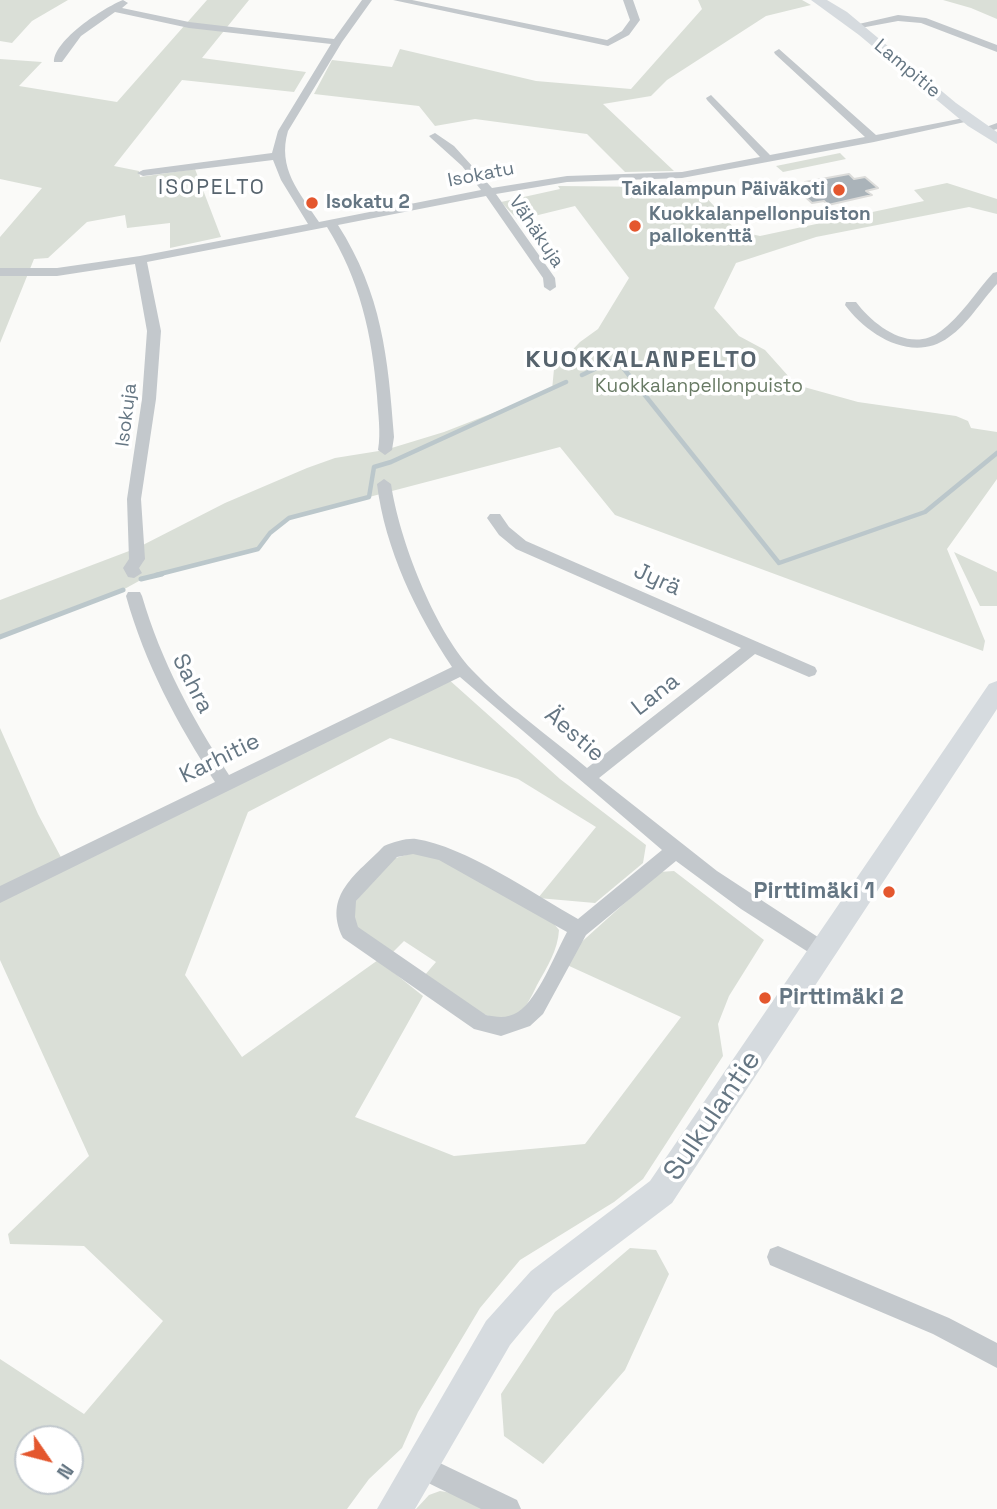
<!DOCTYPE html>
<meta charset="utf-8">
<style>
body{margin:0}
#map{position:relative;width:997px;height:1509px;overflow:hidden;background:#fafaf8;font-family:"Space Grotesk",sans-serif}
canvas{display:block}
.north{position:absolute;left:14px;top:1425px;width:70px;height:70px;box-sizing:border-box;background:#fff;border:2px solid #c1c8cd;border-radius:50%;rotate:125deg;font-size:19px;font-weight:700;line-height:28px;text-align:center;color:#657683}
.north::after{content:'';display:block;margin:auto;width:24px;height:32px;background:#e4572e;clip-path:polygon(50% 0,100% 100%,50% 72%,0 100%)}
</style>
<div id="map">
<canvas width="997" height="1509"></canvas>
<div class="north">N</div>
</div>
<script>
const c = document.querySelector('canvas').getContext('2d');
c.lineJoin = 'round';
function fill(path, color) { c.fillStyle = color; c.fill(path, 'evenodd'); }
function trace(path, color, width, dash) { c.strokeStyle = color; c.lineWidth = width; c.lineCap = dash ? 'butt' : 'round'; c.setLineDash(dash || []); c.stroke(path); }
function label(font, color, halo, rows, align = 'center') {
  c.font = font + ' "Space Grotesk",sans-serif'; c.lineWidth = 7; c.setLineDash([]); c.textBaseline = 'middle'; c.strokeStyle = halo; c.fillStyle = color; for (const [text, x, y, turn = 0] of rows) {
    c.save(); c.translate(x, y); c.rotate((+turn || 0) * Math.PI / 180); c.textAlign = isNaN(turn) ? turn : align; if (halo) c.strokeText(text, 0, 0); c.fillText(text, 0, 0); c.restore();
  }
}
const green = new Path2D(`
 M0 0H68L32 21 12 43 0 41Z
 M207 0H249L202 58 306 72 294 92 182 80 114 166 139 171 140 177 195 169 221 237 170 248V223L127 228 125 215 87 222 48 258 34 259 0 343V237L42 188 0 179V59L42 62 19 86 117 102Z
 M698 0H802L811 5 766 16 667 80 651 96 603 104 674 171 625 172 587 134 475 119 435 126 419 106 314 94 332 60 392 67 400 49 536 81 631 89 702 9Z
 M943 0H997V19L971 8Z
 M840 153 846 159 783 172 776 166Z
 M691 181 737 231 760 236 924 201 914 190 947 183 997 199V214L969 207 816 237 736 263 714 308 739 336 765 350 790 378 804 387 858 402 956 416 968 421 971 428 997 432V479L947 549 985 641 983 651 615 515 560 447 289 518 270 533 258 549 148 576 110 597 0 637V600L137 548 225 503 307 468 335 458 385 450 444 432 552 390 554 369 580 342 598 329 629 278 575 206 518 220 501 202 560 189 558 186 658 187Z
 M954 552 997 572V606H980Z
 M447 678 560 779 646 845 643 863 595 903 538 898 596 827 518 779 390 738 248 812 185 975 242 1057 378 960 423 996 355 1117 454 1156 585 1144 681 1017 567 965 576 947 659 872 674 871 764 940 729 996 718 1024 723 1056 643 1179 614 1202 520 1260 480 1308 418 1412 402 1448 369 1479 347 1509H0V1359L84 1414 163 1321 84 1246 10 1244 8 1234 89 1156 0 960V728L38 814 64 863ZM28 1439H70V1481H28Z
 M413 853 441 859 551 920 559 930C558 950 547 967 537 985 532 995 526 1010 515 1015 485 1028 447 991 424 976L436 962 404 941 392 953 358 929 352 918 354 903 392 859Z
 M630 1248 656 1250 669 1274 625 1370 543 1464 504 1436 501 1394 555 1312Z
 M440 1491 458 1494 483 1509H416L429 1495Z`);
const streamFar1 = new Path2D(`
 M582 375 616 359 779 563 925 512 997 453
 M156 575 258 549 270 533 289 518 369 497 374 467 391 462 566 382`);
const stream = new Path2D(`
 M141 579 162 574
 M0 637 123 590`);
const building = new Path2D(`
 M849 174 854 179 865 177 878 188 866 191 872 195 828 205 824 201 812 203 800 192 812 189 805 182Z`);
const street = new Path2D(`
 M123 0 128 3 122 8 189 22 334 39 362 0H372L342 42 288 131C277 168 299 192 319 222L481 190 462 166 431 138 429 136 435 133 454 146 492 188 567 176 682 172 760 157 707 100 706 98 711 95 770 155 865 137 775 54 774 52 779 49 876 135 969 117 974 120 874 142 682 178 567 182 496 194 555 278 556 287 550 291 544 287 543 278 486 196 338 225C382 294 388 357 394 437L392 450 385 455 378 450C381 432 378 414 377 396 372 334 360 280 327 227L147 262 161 331 156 399 141 499 145 559 139 568 142 573 134 578 128 577 123 568 129 559 127 499 142 399 147 331 135 264 57 276H0V268H57L140 256 308 224 281 180 273 160 143 176 137 173 143 170 272 153 278 131 331 44 189 28 115 12 81 36 62 62H54C54 40 103 8 123 0Z
 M393 0H412L607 40 622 31 630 20 623 0H633L640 20 629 35 608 46Z
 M898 15 926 18 997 45V52L921 23 898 21 855 29 850 26Z
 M997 123V129L983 133 978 130Z
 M997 272V284C982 300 967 325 949 337 913 364 867 335 845 305L846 302H856C874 326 911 354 941 331 960 317 976 292 993 273Z
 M384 479 391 484C399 539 434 629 472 670 506 706 549 736 587 768L741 648 516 549 499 535 487 518 490 514H500L509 527 526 541 815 667 817 671 815 675 809 677 755 654 599 778 717 871 830 945 833 951 830 957 823 959 816 957 741 909 676 861 586 935 543 1014 530 1026 501 1036 474 1029 343 938C322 895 357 874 384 846 394 842 407 838 416 839 464 846 534 894 578 919L662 850 460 677 0 903V886L215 782C177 723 145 664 126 596L128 592H140L142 596C161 661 192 718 229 775L452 667C416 613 385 549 377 484ZM413 854 439 860 567 932C555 954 538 999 518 1012 507 1019 497 1017 486 1015L358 927 355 917 356 901 397 857Z
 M778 1246 949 1318 997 1343V1368L933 1334 770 1265 767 1257 770 1249Z
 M419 1453 517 1500 521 1509H481L410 1474 407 1465 410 1456Z`);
const secondary = new Path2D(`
 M811 0H827L847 12 956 103 997 132V144L968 126 859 35Z
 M997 681V709L672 1203 553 1293 510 1345 415 1509H377L486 1321 531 1271 650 1181 989 684Z`);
const markers = [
 [839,190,7,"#e4572e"],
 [312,203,7,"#e4572e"],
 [635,226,7,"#e4572e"],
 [889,892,7,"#e4572e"],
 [765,998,7,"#e4572e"]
];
const farStreetnames = [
 ["Lampitie",907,69,40],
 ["Isokatu",481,175,-11],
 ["Vähäkuja",536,232,56],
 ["Isokuja",127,415,-83]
];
const farPoinames = [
 ["Taikalampun Päiväkoti",825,190,"right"],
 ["Isokatu 2",326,203],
 ["Kuokkalanpellonpuiston",649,215],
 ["pallokenttä",649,237]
];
const farParknames = [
 ["Kuokkalanpellonpuisto",699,387]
];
const farQuarternames = [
 ["ISOPELTO",212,188]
];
const streetNames = [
 ["Jyrä",657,580,24],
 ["Sahra",192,684,63],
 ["Lana",656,695,-38],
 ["Äestie",574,735,41],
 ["Karhitie",220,759,-26]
];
const poiNames = [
 ["Pirttimäki 1",875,892],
 ["Pirttimäki 2",779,998,"left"]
];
const farDistrictnames = [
 ["KUOKKALANPELTO",642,360]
];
const nearStreetnames = [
 ["Sulkulantie",713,1116,-56]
];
fill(green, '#dadfd7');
trace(streamFar1, '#bbc7cb', 4.5);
trace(stream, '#bbc7cb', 5);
fill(building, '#aab3b9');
trace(building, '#dcdcda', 2);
fill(street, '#c3c8cc');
fill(secondary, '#d6dbdf');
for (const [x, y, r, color] of markers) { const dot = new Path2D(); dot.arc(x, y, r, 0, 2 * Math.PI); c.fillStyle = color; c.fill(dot); trace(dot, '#fff', 2.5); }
label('19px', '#657683', '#fff', farStreetnames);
label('bold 19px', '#657683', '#fff', farPoinames, 'left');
label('19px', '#687a64', '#fff', farParknames);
c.letterSpacing = '2px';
label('21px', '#57646e', '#fff', farQuarternames);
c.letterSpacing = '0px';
label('23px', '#657683', '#fff', streetNames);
label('bold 23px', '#657683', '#fff', poiNames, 'right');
c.letterSpacing = '2px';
label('bold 24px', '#57646e', '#fff', farDistrictnames);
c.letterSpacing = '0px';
label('28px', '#657683', '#fff', nearStreetnames);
</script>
